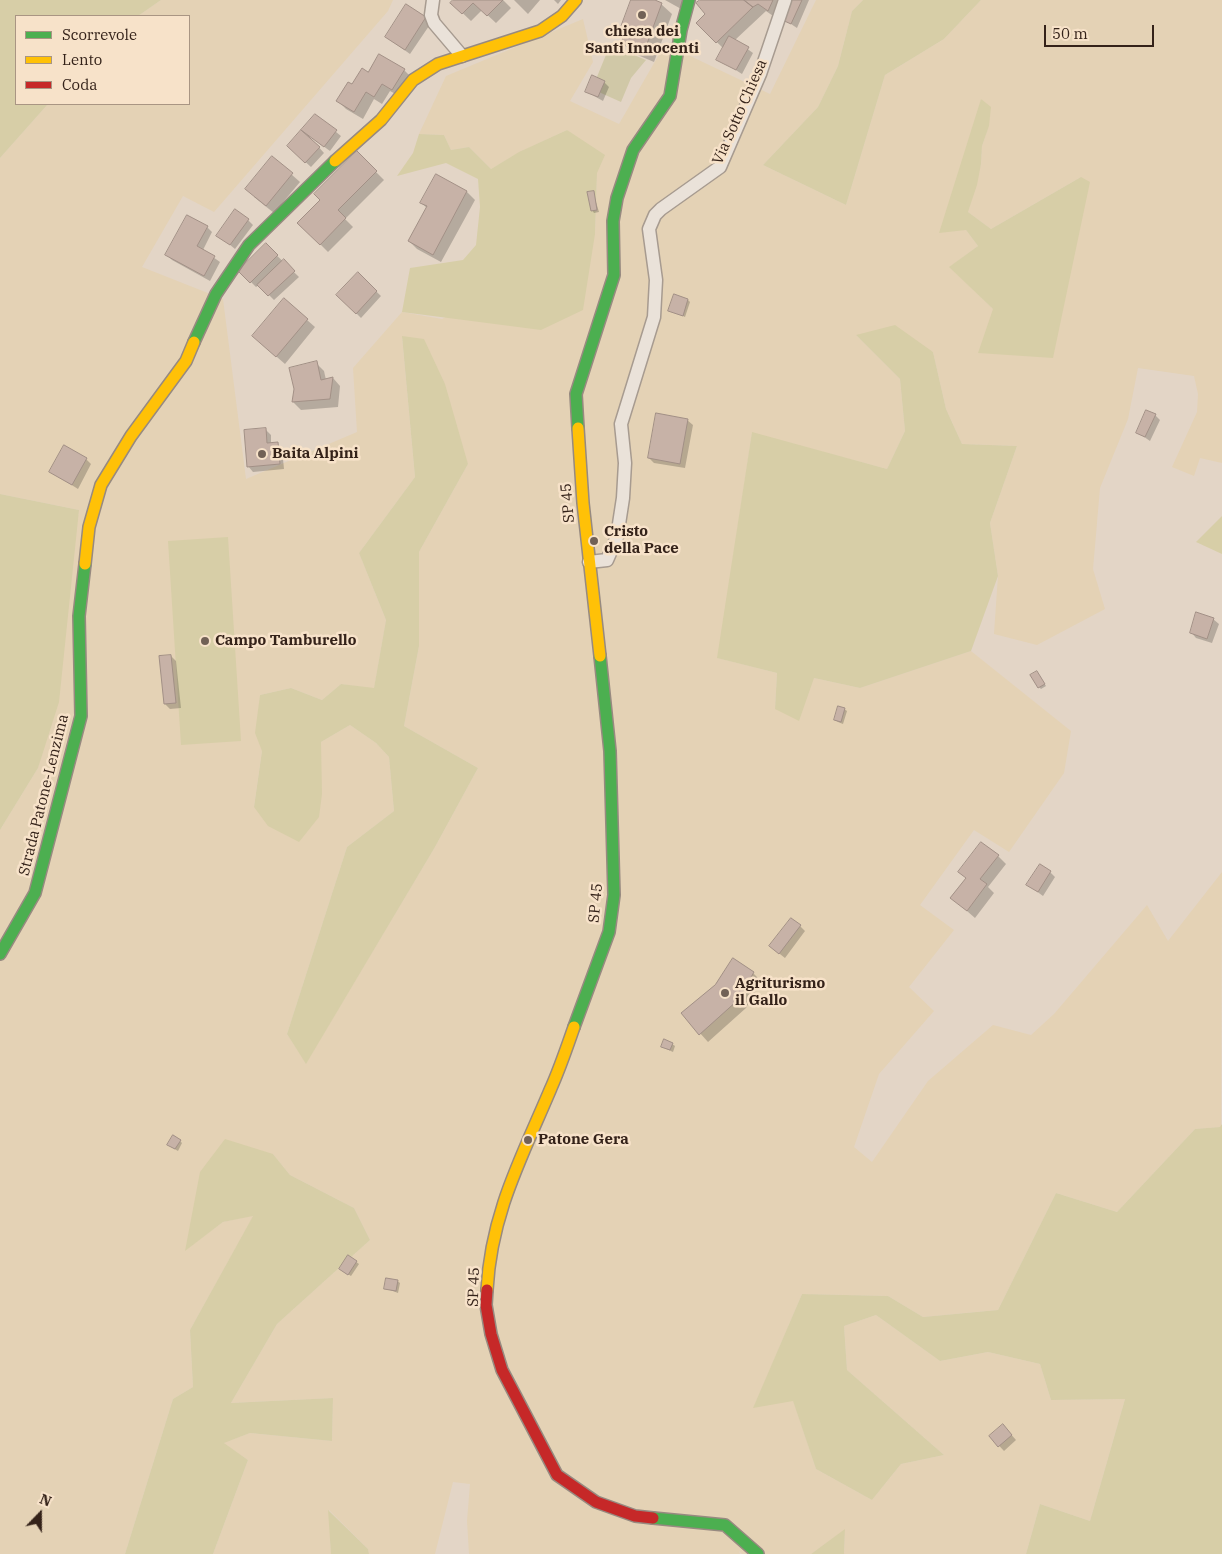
<!DOCTYPE html>
<style>
body{margin:0}
#map{position:relative;width:1222px;height:1554px;overflow:hidden;background:#e3d5c6;font-family:"IBM Plex Serif",serif}
canvas{display:block}
.legend{position:absolute;left:15px;top:15px;width:175px;height:90px;box-sizing:border-box;background:#f7e2c9;border:1px solid #a99583;margin:0;padding:6px 9px;list-style:none;font-size:15px;color:#342219}
.legend li{display:flex;align-items:center;gap:10px;height:25px}
.legend b{width:25px;border:1px solid #a99583}
.north{position:absolute;left:15px;top:1489px;width:50px;height:50px;-webkit-text-stroke:4px #f7e2c9;paint-order:stroke;rotate:22deg;font-size:14px;font-weight:700;line-height:20px;text-align:center;color:#342219}
.north::after{content:'';display:block;margin:auto;width:18px;height:22px;background:#342219;clip-path:polygon(50% 0,100% 100%,50% 72%,0 100%)}
.scale{position:absolute;left:1044px;top:25px;width:110px;height:22px;box-sizing:border-box;border:2px solid #342219;border-top:0;padding-left:6px;font-size:15px;line-height:18px;white-space:nowrap;color:#342219;-webkit-text-stroke:4px #f7e2c9;paint-order:stroke}
</style>
<div id="map">
<canvas width="1222" height="1554"></canvas>
<ul class="legend">
<li><b style="height:6px;background:#4caf50"></b>Scorrevole</li>
<li><b style="height:6px;background:#ffc107"></b>Lento</li>
<li><b style="height:6px;background:#c62828"></b>Coda</li>
</ul>
<div class="north">N</div>
<div class="scale">50 m</div>
</div>
<script>
const c = document.querySelector('canvas').getContext('2d');
c.lineJoin = 'round';
function fill(path, color) { c.fillStyle = color; c.fill(path, 'evenodd'); }
function trace(path, color, width, dash) { c.strokeStyle = color; c.lineWidth = width; c.lineCap = dash ? 'butt' : 'round'; c.setLineDash(dash || []); c.stroke(path); }
function label(font, color, halo, rows, align = 'center') {
  c.font = font + ' "IBM Plex Serif",serif'; c.lineWidth = 5; c.setLineDash([]); c.textBaseline = 'middle'; c.strokeStyle = halo; c.fillStyle = color; for (const [text, x, y, turn = 0] of rows) {
    c.save(); c.translate(x, y); c.rotate((+turn || 0) * Math.PI / 180); c.textAlign = isNaN(turn) ? turn : align; if (halo) c.strokeText(text, 0, 0); c.fillText(text, 0, 0); c.restore();
  }
}
const farmland = new Path2D(`
 M161 0H393L388 11 214 212 183 196 142 267 223 299 246 479 357 432 353 368 402 312 442 319 595 234 597 173 567 130 520 152 491 169 469 147 451 150 444 135 419 134 446 76 583 19 593 62 570 101 619 124 665 44 770 94 816 0H863L852 11 838 66 818 107 763 165 846 205 885 75 944 39 981 0H1222V463L1200 458 1194 476 1172 467 1197 412 1198 394 1194 376 1138 368 1128 419 1100 488 1093 569 1105 609 1037 645 994 634 998 576 990 523 1017 446 962 444 946 409 933 352 856 335 900 379 905 431 887 469 752 433 718 658 777 673 775 708 814 678 860 688 971 651 1071 731 1064 773 1009 852 974 830 920 905 954 930 909 987 934 1011 879 1074 854 1147 872 1162 928 1081 993 1025 1031 1035 1054 1014 1147 905 1168 941 1222 872 1221 1127 1195 1129 1117 1212 1056 1193 998 1310 923 1317 888 1296 802 1294 754 1407 793 1400 816 1469 872 1500 901 1464 944 1455 847 1370 844 1326 876 1315 940 1361 988 1352 1040 1364 1051 1400 1125 1399 1090 1521 1040 1504 1026 1554H844L845 1530 811 1554H742L739 1551 740 1554H469L467 1521 470 1484 453 1482 435 1554H369L368 1549 329 1510 331 1554H213L248 1460 223 1443 250 1433 332 1441 333 1398 231 1403 277 1324 370 1240 354 1208 290 1175 273 1154 185 1250 223 1222 254 1215 190 1330 193 1387 173 1399 125 1554H0V830L38 768 79 510 0 494V158L48 104H189V16H138ZM981 99 989 125 982 146 981 164 968 212 991 229 1081 177 993 309 950 267 978 246 966 230ZM402 337 468 464 419 552V646L404 726 478 768 435 847 306 1063 287 1034 347 847 394 811 389 757 376 743 350 725 321 742 320 764 254 807 262 751 259 714 260 695 291 688 322 700 341 684 374 689 386 620 359 553 415 477Z`);
const green = new Path2D(`
 M0 0H161L138 16H16V104H48L0 158Z
 M863 0H981L944 39 885 75 846 205 763 165 818 107 838 66 852 11Z
 M981 99 991 107 989 126 982 146 981 164 977 185 968 212 991 229 1081 177 1090 182 1053 358 978 353 993 309 949 267 978 246 966 230 939 233Z
 M567 130 605 155 597 173 595 234 583 310 541 330 402 312 410 268 463 260 476 245 480 207 478 179 446 163 397 176 413 153 419 134 444 135 451 150 469 147 491 169 519 152Z
 M895 325 933 352 946 409 962 444 1017 446 990 523 998 576 971 651 860 688 814 678 799 721 775 709 777 673 717 658 752 432 887 469 905 431 900 379 856 335Z
 M402 336 424 339 445 384 468 464 419 552V646L404 726 478 768 435 847 306 1064 287 1034 347 847 394 811 389 757 376 743 350 725 321 742 322 794 319 817 299 842 268 826 254 807 262 751 255 733 260 695 291 688 322 700 341 684 374 688 386 620 359 553 415 477Z
 M0 494 79 510 59 702 38 768 0 830Z
 M1222 516V554L1196 542Z
 M228 537 241 741 181 745 168 541Z
 M1222 1124V1554H1026L1040 1504 1090 1521 1125 1399 1051 1400 1040 1364 988 1352 940 1361 876 1315 844 1326 847 1370 944 1455 901 1464 872 1500 816 1469 793 1401 753 1408 802 1294 888 1296 923 1317 998 1310 1056 1193 1117 1212 1195 1129 1220 1127Z
 M225 1139 273 1154 290 1175 354 1208 370 1240 277 1324 231 1403 333 1398 332 1441 250 1433 224 1443 248 1460 213 1554H125L173 1399 193 1387 190 1330 253 1216 223 1222 185 1251 200 1172Z
 M328 1510 368 1549 369 1554H331Z
 M845 1529 844 1554H811Z`);
const cemetery = new Path2D(`
 M610 45 646 60 631 78 621 102 592 89Z`);
const shadow = new Path2D(`
 M454 0H503L511 8 496 23 482 10 471 21 452 3Z
 M514 0H540L528 14Z
 M554 0H561L558 4Z
 M633 0H652L661 4 672 14 654 62 633 53 622 43 626 30 623 27Z
 M665 0H687L683 10Z
 M702 0H779L776 18 766 11 735 40 753 53 742 74 718 59 723 48 697 23 706 14Z
 M790 0H809L797 28 782 18Z
 M407 6 431 23 410 54 386 37Z
 M404 70 412 78 401 97 390 91 382 104 374 99 363 119 346 109 338 101 369 73Z
 M604 82 609 87 603 101 587 92Z
 M315 115 341 136 330 151 308 135 324 153 311 167 288 146Z
 M357 153 384 180 345 219 353 227 328 252 299 223 322 200Z
 M273 158 300 182 274 213 254 197Z
 M436 175 467 192 475 200 441 262 417 249 409 241 427 208 421 203Z
 M593 192 599 212 594 213 592 210Z
 M248 220 253 225 235 249 218 235Z
 M207 227 212 232 203 250 220 262 210 281 172 260 167 255Z
 M266 245 299 277 274 300 259 285 256 287 240 271Z
 M358 274 381 296 361 318 338 295Z
 M688 300 690 302 685 317 670 310Z
 M307 320 315 327 285 364 262 344Z
 M316 363 324 371 326 380 333 378 340 386 338 407 301 410 293 402 295 389Z
 M1155 415 1160 420 1150 441 1137 432Z
 M687 420 693 425 685 468 654 463 649 458Z
 M265 429 271 435V444L277 443 282 449 284 469 253 472 248 466Z
 M86 459 91 464 78 489 51 472Z
 M1213 619 1219 624 1212 643 1196 638 1191 632Z
 M171 656 176 661 181 708 170 709 165 704Z
 M1039 675 1046 686 1041 689 1039 687Z
 M844 709 847 711 843 724 838 722 835 720Z
 M998 856 1006 864 988 887 994 893 975 918 952 898Z
 M1050 872 1055 877 1043 896 1028 885Z
 M800 926 805 931 785 958 776 951Z
 M753 973 761 981 746 1008 708 1042 683 1014Z
 M672 1044 675 1046 673 1052 662 1047Z
 M180 1141 182 1143 178 1151 171 1147Z
 M348 1256 359 1264 351 1276 343 1271Z
 M397 1281 400 1283 398 1293 385 1288Z
 M1008 1431 1016 1440 1004 1451 991 1437Z`);
const building = new Path2D(`
 M453 0H503L487 16 473 3 462 14 450 3Z
 M631 0H655L662 3 644 52 621 43 626 29 621 27Z
 M700 0H744L753 7 716 43 696 23 705 14 696 3Z
 M744 0H773L768 11 758 4 753 7Z
 M789 0H802L791 24 780 19Z
 M406 4 426 17 405 50 385 37Z
 M729 36 749 47 736 70 716 60Z
 M379 54 405 69 392 90 382 84 374 97 366 92 354 112 336 101 348 82 352 84 362 68 368 72Z
 M592 75 605 81 598 97 585 92Z
 M315 114 337 130 324 147 301 130Z
 M301 130 320 147 305 163 287 146Z
 M357 151 377 171 338 210 346 218 320 245 297 223 320 200 314 194Z
 M272 156 293 173 266 206 245 189Z
 M436 174 467 191 433 255 408 241 427 206 420 203Z
 M594 191 597 210 591 211 587 192Z
 M235 209 249 219 230 245 216 236Z
 M187 215 208 226 197 246 215 256 204 276 165 255Z
 M266 243 278 255 250 283 238 271Z
 M284 259 295 271 268 296 257 285Z
 M358 272 377 291 356 314 336 295Z
 M674 294 688 299 683 316 668 311Z
 M284 298 308 319 276 357 252 336Z
 M317 361 321 380 333 377 330 399 292 402 294 389 289 368Z
 M1146 410 1156 414 1145 437 1136 433Z
 M656 413 688 419 680 464 648 458Z
 M266 428 267 443 278 442 280 464 247 467 244 430Z
 M64 445 87 458 72 485 49 472Z
 M1196 612 1214 618 1207 639 1190 633Z
 M171 655 176 703 164 704 159 656Z
 M1037 671 1045 684 1038 688 1030 675Z
 M838 706 845 708 841 722 834 720Z
 M981 842 999 855 980 879 987 884 967 911 950 898 966 878 958 872Z
 M1040 864 1051 871 1038 892 1026 885Z
 M791 918 801 925 779 954 769 946Z
 M733 958 754 972 738 1000 699 1035 681 1013 715 985Z
 M664 1039 673 1043 670 1050 661 1047Z
 M173 1135 181 1140 175 1149 167 1145Z
 M348 1255 357 1261 348 1275 339 1269Z
 M386 1278 398 1280 396 1291 384 1289Z
 M1003 1424 1012 1435 998 1447 989 1436Z`);
const street = new Path2D(`
 M433 0 431 15 434 23 462 56
 M589 562 607 560 617 537 623 498 625 463 621 424 654 317 656 280 649 229 655 215 661 209 720 167 760 74 785 0`);
const fast = new Path2D(`
 M194 342 216 294 249 245 335 161
 M578 428 576 394 614 275 613 221 617 198 633 150 670 96 681 30 689 0
 M0 954 35 893 81 716 79 616 85 564
 M574 1027 609 932 614 895 610 751 600 656
 M653 1518 725 1525 758 1554`);
const slow = new Path2D(`
 M335 161 381 120 413 80 438 64 540 31 562 16 576 0
 M578 428 583 503 600 656
 M85 564 89 527 101 485 131 436 186 361 194 342
 M487 1290C491 1213 522 1157 551 1088 560 1068 567 1047 574 1027`);
const jam = new Path2D(`
 M487 1290 486 1305 491 1334 502 1370 557 1475 596 1502 635 1516 653 1518`);
const markers = [
 [642,15,5,"#716156"],
 [262,454,5,"#716156"],
 [594,541,5,"#716156"],
 [205,641,5,"#716156"],
 [725,993,5,"#716156"],
 [528,1140,5,"#716156"]
];
const poiNames = [
 ["chiesa dei",642,32,"center"],
 ["Santi Innocenti",642,49,"center"],
 ["Baita Alpini",272,454],
 ["Cristo",604,532],
 ["della Pace",604,549],
 ["Campo Tamburello",215,641],
 ["Agriturismo",735,984],
 ["il Gallo",735,1001],
 ["Patone Gera",538,1140]
];
const streetNames = [
 ["Via Sotto Chiesa",740,112,-66],
 ["SP 45",568,503,-95],
 ["Strada Patone-Lenzima",44,795,-76],
 ["SP 45",596,903,-85],
 ["SP 45",474,1287,-88]
];
fill(farmland, '#e4d2b5');
fill(green, '#d7cea7');
fill(cemetery, '#d0c8a7');
fill(shadow, '#0003');
fill(building, '#c7b2a7');
trace(building, '#a29086', 1);
trace(street, '#a79b90', 15);
trace(fast, '#978a80', 14);
trace(slow, '#978a80', 14);
trace(jam, '#978a80', 14);
trace(street, '#eae2d9', 12);
trace(fast, '#4caf50', 11);
trace(slow, '#ffc107', 11);
trace(jam, '#c62828', 11);
for (const [x, y, r, color] of markers) { const dot = new Path2D(); dot.arc(x, y, r, 0, 2 * Math.PI); c.fillStyle = color; c.fill(dot); trace(dot, '#f7e2c9', 2); }
label('bold 15px', '#342219', '#f7e2c9', poiNames, 'left');
label('15px', '#342219', '#f7e2c9', streetNames);
</script>
